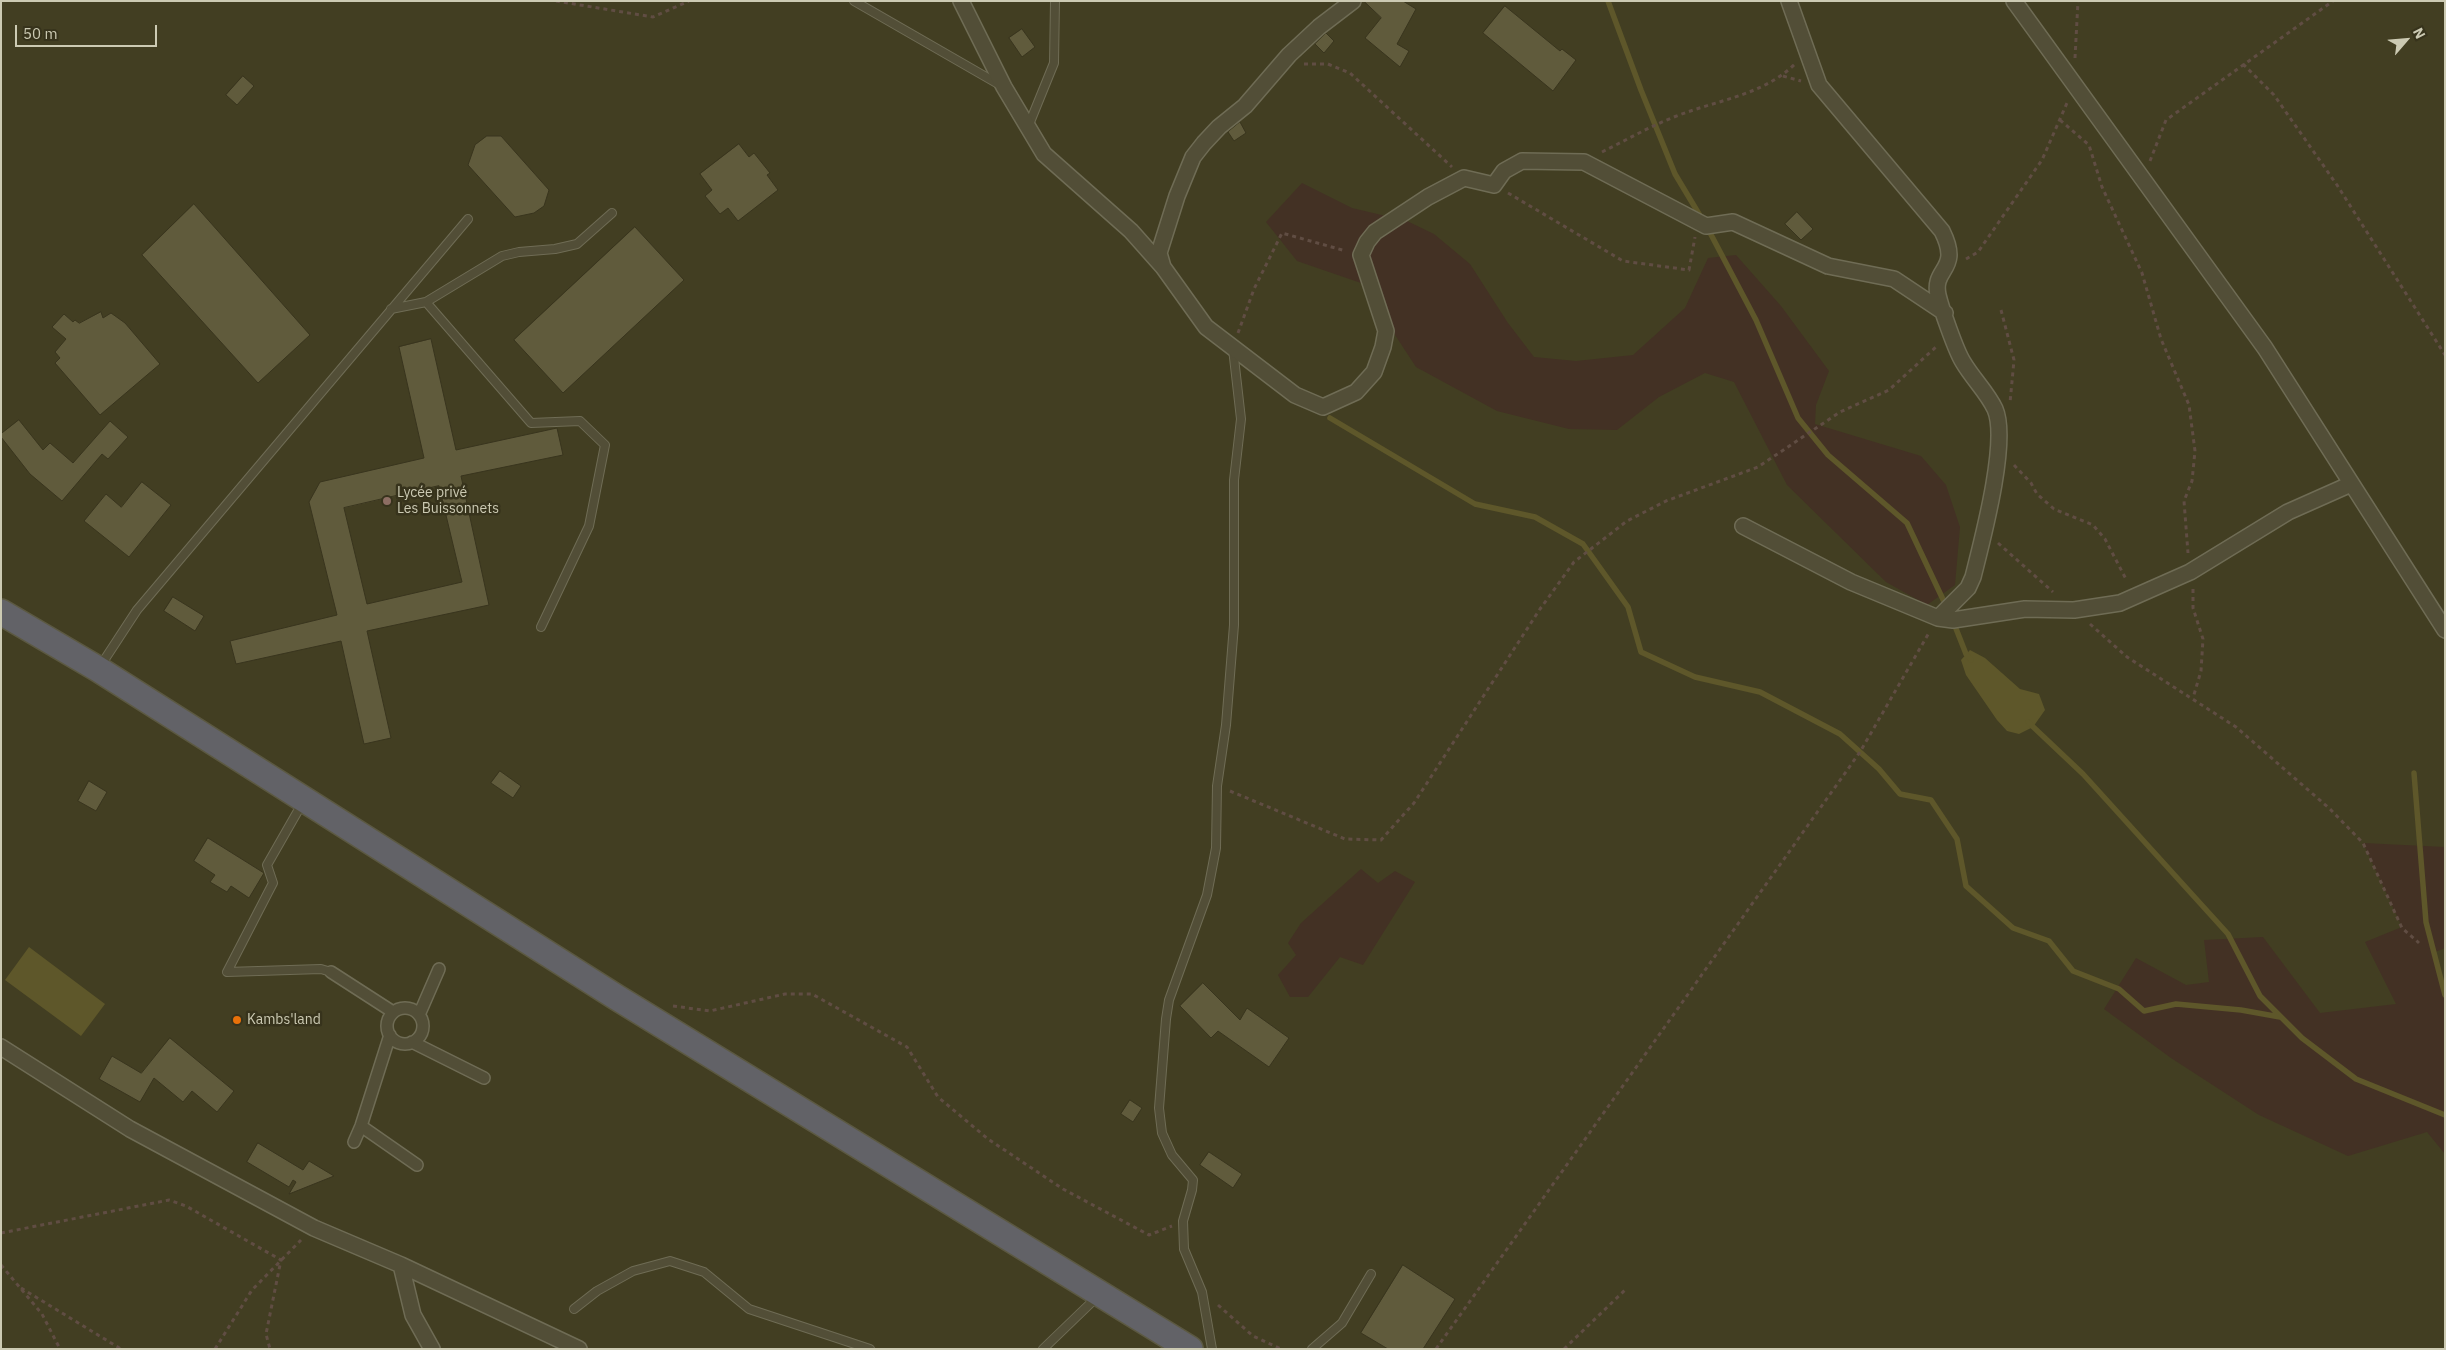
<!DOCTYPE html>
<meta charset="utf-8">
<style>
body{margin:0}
#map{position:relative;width:2446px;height:1350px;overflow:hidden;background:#423e22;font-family:"IBM Plex Sans",sans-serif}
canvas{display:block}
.frame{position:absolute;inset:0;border:2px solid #cccab3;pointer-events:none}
.north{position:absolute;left:2381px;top:15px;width:50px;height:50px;-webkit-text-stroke:4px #37331c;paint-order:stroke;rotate:63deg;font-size:14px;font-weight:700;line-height:20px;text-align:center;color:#cccab3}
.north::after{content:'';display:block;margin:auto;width:18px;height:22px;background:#cccab3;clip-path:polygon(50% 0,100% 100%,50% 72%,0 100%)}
.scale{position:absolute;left:15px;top:25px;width:142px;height:22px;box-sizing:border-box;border:2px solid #cccab3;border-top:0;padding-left:6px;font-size:15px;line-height:18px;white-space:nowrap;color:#cccab3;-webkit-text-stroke:4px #37331c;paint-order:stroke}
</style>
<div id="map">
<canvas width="2446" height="1350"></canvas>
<div class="frame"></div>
<div class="north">N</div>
<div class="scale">50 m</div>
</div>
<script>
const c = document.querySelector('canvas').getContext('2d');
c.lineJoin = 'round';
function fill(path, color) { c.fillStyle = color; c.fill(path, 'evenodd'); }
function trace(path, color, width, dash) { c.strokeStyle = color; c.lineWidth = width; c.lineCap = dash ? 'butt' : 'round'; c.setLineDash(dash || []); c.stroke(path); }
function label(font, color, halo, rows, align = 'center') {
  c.font = font + ' "IBM Plex Sans",sans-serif'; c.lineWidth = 5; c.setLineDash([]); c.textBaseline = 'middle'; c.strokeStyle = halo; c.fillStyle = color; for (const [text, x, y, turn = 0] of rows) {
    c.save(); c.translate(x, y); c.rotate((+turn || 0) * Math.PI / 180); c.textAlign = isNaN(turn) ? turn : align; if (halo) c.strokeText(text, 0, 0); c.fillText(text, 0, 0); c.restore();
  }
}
const green = new Path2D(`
 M1302 183 1352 208 1407 221 1434 234 1470 264 1508 323 1534 357 1576 361 1633 355 1685 308 1708 258 1736 255 1781 306 1829 371 1816 405 1815 424 1921 456 1946 485 1960 527 1955 585 1927 605 1886 582 1787 485 1734 382 1705 373 1659 397 1617 430 1569 429 1497 411 1416 367 1361 283 1297 261 1266 222Z
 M2363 843 2445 847V948L2433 953 2441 988 2445 989V1154L2427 1132 2348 1156 2259 1115 2171 1058 2104 1009 2136 958 2186 985 2209 982 2204 940 2263 937 2320 1013 2396 1004 2365 942 2402 927Z
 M1361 869 1378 883 1395 871 1415 882 1363 965 1340 957 1308 997H1290L1278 975 1296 955 1288 943 1301 923Z`);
const water = new Path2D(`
 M1970 650 1985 658 2020 689 2039 694 2045 710 2033 727 2019 734 2007 731 1997 720 1966 675 1961 660Z
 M29 947 105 1004 81 1036 5 980Z`);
const stream = new Path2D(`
 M1608 1 1641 90 1675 174 1702 219
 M1707 227 1756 320 1798 418 1828 455 1907 523 1947 608
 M1330 418 1475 504 1535 517 1583 544 1628 607 1641 652 1695 677 1760 692 1840 734 1879 769 1900 794 1931 800 1957 839 1966 886 2013 928 2049 941 2073 971 2119 989 2144 1011 2176 1004 2241 1010 2280 1017
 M1953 621 1966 654 1971 660
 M2028 722 2083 774 2228 934 2260 996 2302 1038 2356 1079 2445 1115
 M2414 773 2426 922 2445 995`);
const building = new Path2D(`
 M1364 1H1403L1416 9 1397 44 1409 51 1400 67 1365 38 1381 18Z
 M1505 6 1560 51 1562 49 1576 60 1553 91 1483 33Z
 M1022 29 1035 47 1022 57 1009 38Z
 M1326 33 1334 41 1324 53 1315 44Z
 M243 76 254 86 237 105 226 95Z
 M1240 122 1246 133 1234 141 1228 132Z
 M487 136H501L549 190 544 206 534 213 515 217 468 165 475 145Z
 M739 144 749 157 754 153 770 173 767 175 778 190 738 221 728 208 720 214 705 196 712 190 700 174Z
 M194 204 310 335 258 383 142 255Z
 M1797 212 1813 229 1801 240 1785 224Z
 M635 227 684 280 563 393 514 340Z
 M101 312 103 318 111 313 125 323 160 364 100 415 55 363 60 358 55 352 66 339 52 327 64 314 73 322 75 320 79 323Z
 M431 339 456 450 557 428 563 455 461 476 489 605 367 631 391 738 364 744 341 641 236 664 230 641 337 615 309 502 320 482 424 458 399 347ZM439 486 462 582 367 604 344 508Z
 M19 420 43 450 50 443 73 463 110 421 128 437 108 459 102 454 62 501 30 474 1 437V434Z
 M142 482 171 505 129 557 84 521 106 494 121 507Z
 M173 597 204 616 195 631 164 611Z
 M500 771 521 786 513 798 491 783Z
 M89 781 107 792 96 811 78 801Z
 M208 838 264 873 249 898 231 886 227 892 210 882 215 875 194 861Z
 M1203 983 1240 1020 1247 1008 1289 1038 1269 1067 1218 1031 1211 1038 1180 1006Z
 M170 1038 234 1091 217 1112 192 1091 183 1102 154 1078 140 1102 99 1079 112 1056 141 1073Z
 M1130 1100 1142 1108 1133 1122 1121 1114Z
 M258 1143 303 1170 309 1161 334 1176 289 1194 296 1182 293 1180 289 1187 247 1162Z
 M1209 1152 1242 1174 1233 1188 1200 1165Z
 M1403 1265 1455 1299 1423 1349H1388L1361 1333Z`);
const path = new Path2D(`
 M556 1 653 17 689 1
 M2075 58 2078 1
 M1304 64H1328L1350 73 1452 167
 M2243 64 2274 95 2337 185 2445 355
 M1783 76 1801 81
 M2060 120 2089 145 2102 187 2142 273 2161 339 2189 405 2195 451 2192 481 2184 501 2188 553
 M1602 152C1626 140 1649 127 1674 117 1716 100 1762 96 1795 64
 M2150 161 2166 120 2333 1
 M1508 193 1623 261 1689 270 1695 237
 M1966 259 1978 252 2042 160 2067 103
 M2001 310 2014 360 2010 403
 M1238 333 1254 289 1282 233 1346 251
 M2014 465 2031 483 2037 494 2054 509 2093 525 2105 539 2127 581
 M1998 543 2053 592
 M2193 589V608L2203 639 2201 671 2193 698
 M2090 624 2127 657 2236 727 2330 809 2363 843 2402 928 2419 943
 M1230 791 1345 839 1381 840 1414 803 1540 609 1574 562 1627 521 1666 501 1758 467 1840 412 1889 390 1937 346
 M673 1006 710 1011 785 994H812L907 1047 938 1097 988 1139 1063 1189 1149 1235 1172 1226
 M1 1233 169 1200 186 1206 281 1260 266 1334 270 1349
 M1 1265 42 1314 60 1349
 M21 1288 121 1349
 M1218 1305 1253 1336 1281 1349
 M215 1349 252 1290 301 1240
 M1436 1349 1860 752 1930 631
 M1564 1349 1625 1290`);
const service = new Path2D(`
 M854 1 1000 85
 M1028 127 1054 63 1055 1
 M391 309 426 302
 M541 627 589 526 605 445 580 421 531 423 426 302 502 256 519 252 555 249 577 244 612 213
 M101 665 137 610 468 219
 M303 802 267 865 273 883 227 972 321 969 331 972
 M574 1309 597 1291 633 1271 670 1261 704 1272 749 1309 870 1349
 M1043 1349 1097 1297
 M1212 1349 1202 1292 1184 1249 1183 1221 1192 1190 1193 1180 1172 1155 1162 1133 1159 1108 1166 1019 1169 1000 1207 895 1216 848 1217 786 1226 725 1234 625V480L1241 419 1233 349
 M1312 1349 1342 1323 1371 1274`);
const pedestrian = new Path2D(`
 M331 972 393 1012
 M387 1026a18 18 0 1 1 36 0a18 18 0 1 1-36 0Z
 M419 1015 439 969
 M412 1042 484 1078
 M361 1126 417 1165
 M354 1142 361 1126 390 1035`);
const minor = new Path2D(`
 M961 1 1004 87 1044 154 1131 231 1163 267 1206 327 1295 395 1323 407 1356 392 1374 372 1383 347 1386 331 1361 255 1367 242 1375 232 1428 197 1464 178 1494 185 1504 171 1522 161 1584 162 1706 226 1733 222 1828 266 1894 279 1945 313
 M1789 1 1819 85 1942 231C1962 271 1932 267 1938 295 1941 308 1956 351 1963 362 1973 379 1987 392 1995 409 2009 441 1982 541 1973 577L1968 588 1938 618
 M2014 1 2265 348 2445 630
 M1163 267 1159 253 1177 196 1193 157 1204 143 1219 127 1245 106 1289 55 1319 27 1353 1
 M1743 526 1851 582 1938 618 1953 620 2025 609 2074 610 2120 603 2190 572 2288 512 2351 484
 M1 1047 130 1129 314 1228 401 1265 579 1349
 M401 1265 413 1315 432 1349`);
const trunk = new Path2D(`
 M1 612 98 669 616 997 1190 1349`);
const markers = [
 [387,501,5,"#8d6e63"],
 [237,1020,5,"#e8710a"]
];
const poiNames = [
 ["Lycée privé",397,493],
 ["Les Buissonnets",397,509],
 ["Kambs'land",247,1020]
];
fill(green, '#433124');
fill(water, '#5e572a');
trace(stream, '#5e572a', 5.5);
fill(building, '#605b3c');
trace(building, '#39351e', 1);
trace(service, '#6f6c55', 10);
trace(pedestrian, '#6f6c55', 14);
trace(minor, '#6f6c55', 18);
trace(trunk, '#5c5942', 28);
trace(path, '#604d43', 3, [4, 4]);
trace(service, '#524e37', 8);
trace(pedestrian, '#524e37', 11);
trace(minor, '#524e37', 15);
trace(trunk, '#626267', 25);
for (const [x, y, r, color] of markers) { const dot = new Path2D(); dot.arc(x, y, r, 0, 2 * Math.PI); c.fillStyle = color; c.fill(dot); trace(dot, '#37331c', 2); }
label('14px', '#cccab3', '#37331c', poiNames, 'left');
</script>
